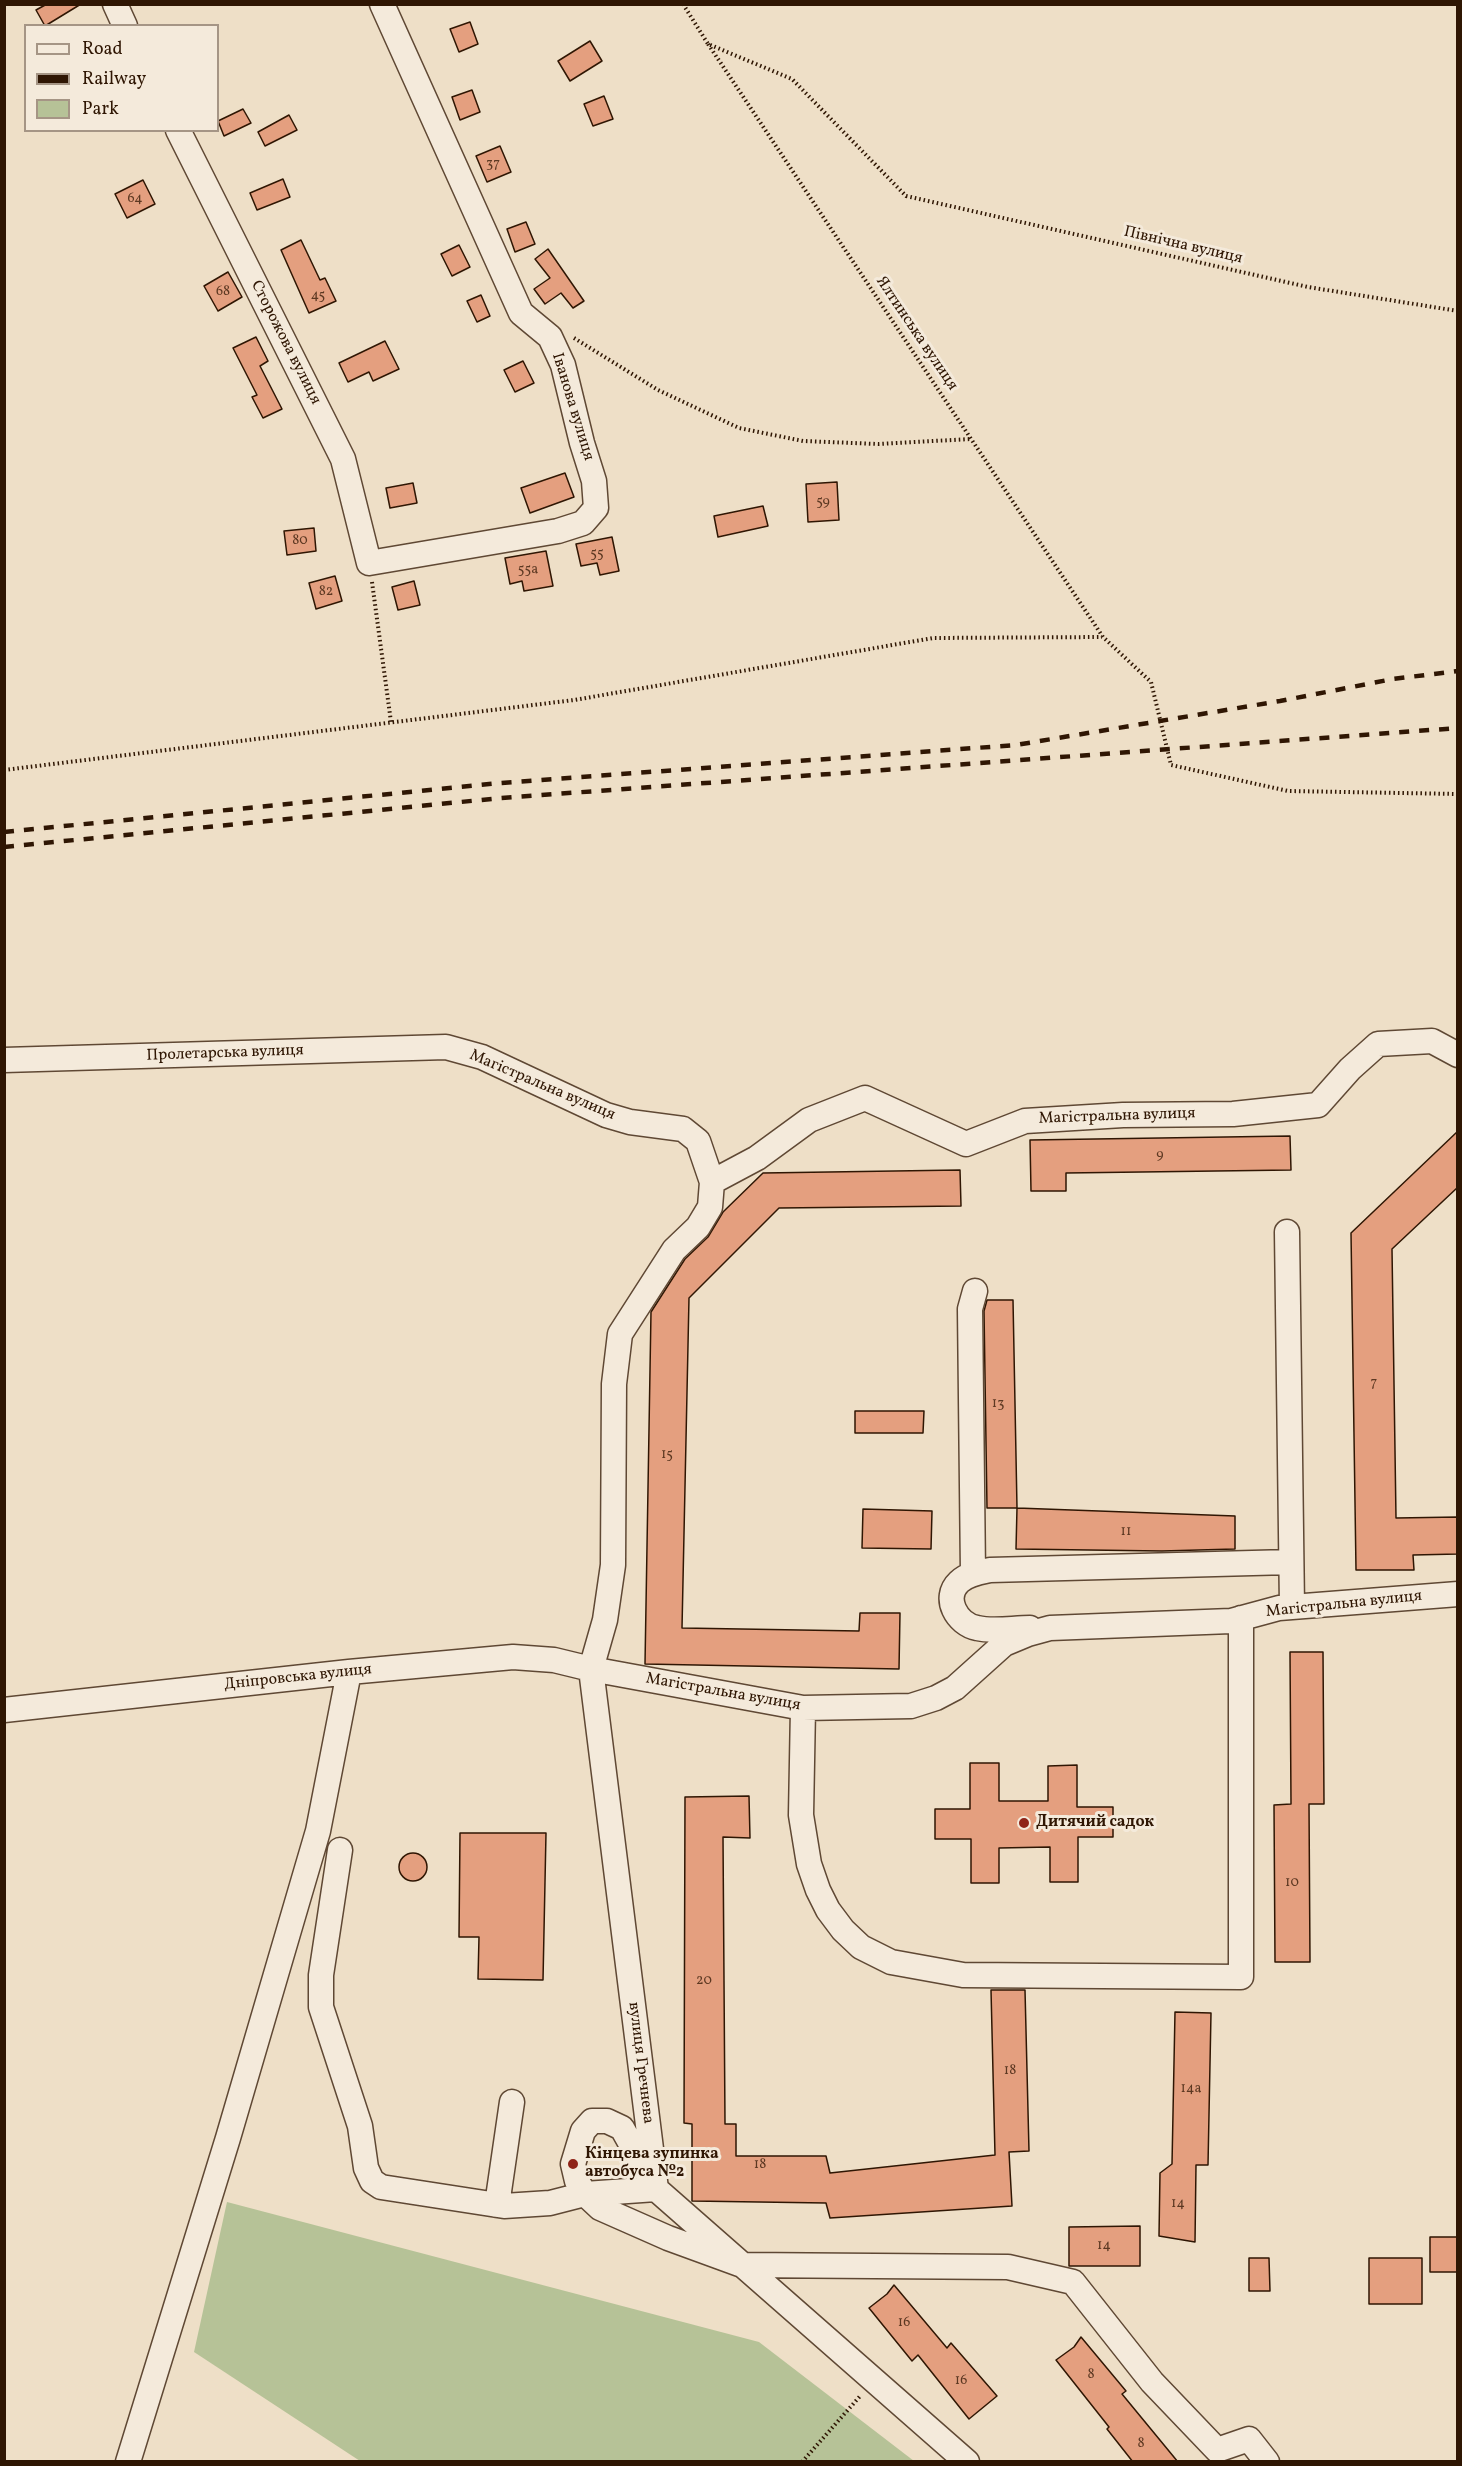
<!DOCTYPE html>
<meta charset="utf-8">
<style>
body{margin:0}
#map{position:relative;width:1462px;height:2466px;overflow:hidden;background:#eedfc7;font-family:Vollkorn,serif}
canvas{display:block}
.frame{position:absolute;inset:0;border:6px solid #2f1603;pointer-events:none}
.legend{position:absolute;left:24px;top:24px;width:195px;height:108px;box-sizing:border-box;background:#f4eadb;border:2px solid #a59585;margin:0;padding:8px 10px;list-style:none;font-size:18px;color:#2f1603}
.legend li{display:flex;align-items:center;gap:12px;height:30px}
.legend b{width:30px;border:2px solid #a59585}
</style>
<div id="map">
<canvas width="1462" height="2466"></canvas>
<div class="frame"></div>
<ul class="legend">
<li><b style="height:8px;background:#f4eadb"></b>Road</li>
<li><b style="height:8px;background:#2f1603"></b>Railway</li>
<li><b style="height:16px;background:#b6c297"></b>Park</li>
</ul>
</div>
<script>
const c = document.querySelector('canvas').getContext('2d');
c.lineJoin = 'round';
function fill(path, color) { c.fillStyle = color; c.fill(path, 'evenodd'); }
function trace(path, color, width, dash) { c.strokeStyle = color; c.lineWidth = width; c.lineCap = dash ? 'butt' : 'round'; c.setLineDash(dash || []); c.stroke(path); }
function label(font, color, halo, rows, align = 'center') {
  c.font = font + ' Vollkorn,serif'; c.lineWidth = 6; c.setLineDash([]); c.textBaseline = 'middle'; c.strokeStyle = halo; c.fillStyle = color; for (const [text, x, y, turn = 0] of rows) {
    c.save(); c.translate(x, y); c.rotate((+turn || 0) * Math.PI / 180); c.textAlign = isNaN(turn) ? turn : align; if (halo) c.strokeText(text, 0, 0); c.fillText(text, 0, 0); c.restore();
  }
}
const green = new Path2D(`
 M227 2202 759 2342 914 2461H360L194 2352Z`);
const building = new Path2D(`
 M47 4H81L45 26 36 10Z
 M470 22 478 44 459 52 450 29Z
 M590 41 602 61 570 81 558 61Z
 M472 90 480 112 460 120 452 97Z
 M604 96 613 119 593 126 584 104Z
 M243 109 251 123 224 136 218 121Z
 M289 115 297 130 265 146 258 132Z
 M500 146 511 172 487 182 476 156Z
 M283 179 290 197 257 210 250 193Z
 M143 180 155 204 127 218 115 194Z
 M526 222 535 244 515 252 507 229Z
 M301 240 320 280 325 278 336 301 309 313 281 250Z
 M459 245 470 267 452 276 441 254Z
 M548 249 584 301 573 308 561 293 545 304 534 289 550 278 535 259Z
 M228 272 242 297 218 311 204 286Z
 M481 295 490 316 477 322 467 301Z
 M256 337 268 361 260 366 282 409 263 418 252 397 257 395 233 348Z
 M385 341 399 369 373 381 369 372 348 382 339 363Z
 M523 361 534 383 515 392 504 370Z
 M565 473 574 497 530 513 521 488Z
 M837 482 839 520 808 522 806 484Z
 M413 483 417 503 390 508 386 488Z
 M763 506 768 526 718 537 714 516Z
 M314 528 316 551 287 555 284 531Z
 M612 537 619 571 600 575 597 563 581 566 576 544Z
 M546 551 553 586 524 591 522 581 510 584 505 558Z
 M335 576 342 601 316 609 309 583Z
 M414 581 420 605 398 610 392 587Z
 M1458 1131V1187L1392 1249 1396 1518 1458 1517V1554L1413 1555 1414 1570H1356L1351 1233Z
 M1290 1136 1291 1170 1066 1173V1191H1031L1030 1140Z
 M960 1170 961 1206 779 1208 689 1298 682 1628 859 1631 860 1613H900L899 1669 645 1664 651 1312 685 1259 708 1237 723 1212 763 1173Z
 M987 1300H1013L1017 1508H987L984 1311Z
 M855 1411H924L923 1433H855Z
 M1017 1508 1235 1516V1549L1162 1551 1016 1549Z
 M863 1509 932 1511 931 1549 862 1548Z
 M1290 1652H1323L1324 1804H1309L1310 1962H1275L1274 1805 1291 1804Z
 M970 1763H999V1801H1048V1766L1077 1765V1807H1113V1837H1078V1882H1050V1847L999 1848V1883H971V1839H935V1809H970Z
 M749 1796 750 1838 723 1837 725 2124H736V2156H826L830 2173 995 2155 991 1990H1025L1029 2151 1009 2152 1012 2206 830 2218 826 2203 692 2201V2124L684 2123 685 1797Z
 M460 1833H546L543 1980 478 1979 479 1937H459Z
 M399 1867a14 14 0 1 1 28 0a14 14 0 1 1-28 0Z
 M1175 2012 1211 2013 1208 2165H1196L1195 2242 1159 2236 1160 2173 1172 2164Z
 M1140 2226V2266H1069V2227Z
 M1430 2237H1458V2272H1430Z
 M1249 2258H1269L1270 2291H1249Z
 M1369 2258H1422V2304H1369Z
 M894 2285 947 2348 951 2343 997 2396 969 2419 918 2355 912 2361 869 2308 887 2294Z
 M1081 2337 1126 2391 1122 2394 1178 2462H1133L1107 2429 1109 2427 1056 2360 1074 2347Z`);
const path = new Path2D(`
 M683 4 708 44 792 79 906 196 1308 287 1458 311
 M708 44 1103 637 1151 682 1171 765 1288 791 1458 794
 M574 338 658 390 739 428 803 441 878 444 971 439
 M372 582 391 722
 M4 770 574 700 933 638 1102 637
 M802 2462 861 2395`);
const minor = new Path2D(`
 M115 4 125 26
 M178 130 343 459 369 563 558 531 583 523 596 508 594 481 582 443 563 365 550 337 521 313 382 4
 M4 1060 446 1047 482 1057 606 1115 630 1122 683 1129 698 1141 712 1182 710 1207 698 1227 674 1250 620 1334 614 1384 613 1565 605 1620 591 1669 656 2189 967 2462
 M712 1182 757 1158 809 1120 865 1098 966 1144 1025 1121 1123 1115 1233 1114 1318 1105 1350 1069 1378 1044 1432 1041 1458 1055
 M1287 1232 1292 1607
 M973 1574 970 1309 975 1291
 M1030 1628C1013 1628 993 1632 977 1628 957 1624 942 1598 959 1582 967 1574 980 1572 990 1570L1290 1562
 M803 1708 801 1815 809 1864 818 1890 828 1910 843 1930 861 1947 891 1962 963 1975 1241 1977V1618
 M4 1710 349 1672 513 1657 554 1660 591 1669 803 1708 911 1706 936 1698 955 1688 1004 1644 1028 1634 1050 1628 1231 1621 1279 1608 1458 1594
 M340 1850 321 1975V2007L360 2126 366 2168 372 2181 381 2187 504 2206 550 2203 585 2194 656 2189 622 2128 607 2121H592L583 2131 573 2164 577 2181 585 2194 600 2208 668 2238 742 2265 1008 2267 1073 2282 1152 2382 1217 2450 1249 2439 1267 2462
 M497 2205 512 2102
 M128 2462 228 2138 318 1831 349 1672`);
const rail = new Path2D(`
 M4 832 500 783 1016 745 1280 701 1393 679 1458 671
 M4 847 501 798 1458 728`);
const markers = [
 [1024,1823,6,"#8f2418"],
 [573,2164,6,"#8f2418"]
];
const numberNames = [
 ["37",493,164],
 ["64",135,199],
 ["68",223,292],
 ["45",318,296],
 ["59",823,502],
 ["80",300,541],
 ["55",597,554],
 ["55а",528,570],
 ["82",326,592],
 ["9",1160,1155],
 ["7",1374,1383],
 ["13",998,1404],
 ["15",667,1455],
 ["11",1126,1532],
 ["10",1292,1883],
 ["20",704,1981],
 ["18",1010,2071],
 ["14а",1191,2089],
 ["18",760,2165],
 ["14",1178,2204],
 ["14",1104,2246],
 ["16",904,2323],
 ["8",1091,2375],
 ["16",961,2381],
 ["8",1141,2444]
];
const streetNames = [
 ["Північна вулиця",1183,246,13],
 ["Ялтинська вулиця",916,334,56],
 ["Сторожова вулиця",285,343,63],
 ["Іванова вулиця",572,407,73],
 ["Пролетарська вулиця",225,1054,-2],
 ["Магістральна вулиця",542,1086,23],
 ["Магістральна вулиця",1117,1117,-2],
 ["Магістральна вулиця",1344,1605,-6],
 ["Дніпровська вулиця",298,1678,-6],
 ["Магістральна вулиця",723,1693,10],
 ["вулиця Гречнева",640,2063,83]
];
const poiNames = [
 ["Дитячий садок",1036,1823],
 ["Кінцева зупинка",585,2155],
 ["автобуса №2",585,2173]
];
fill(green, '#b6c297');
fill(building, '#e49f7f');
trace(building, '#2f1603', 1.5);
trace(minor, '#5f4834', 27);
trace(path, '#2f1603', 4, [1.5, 3]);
trace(minor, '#f4eadb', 24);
trace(rail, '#2f1603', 4.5, [10, 10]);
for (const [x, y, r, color] of markers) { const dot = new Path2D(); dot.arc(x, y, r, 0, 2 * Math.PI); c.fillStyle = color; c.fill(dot); trace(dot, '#f4eadb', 2); }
label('14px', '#5c3822', null, numberNames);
label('16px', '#2f1603', '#f4eadb', streetNames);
label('bold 16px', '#2f1603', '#f4eadb', poiNames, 'left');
</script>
